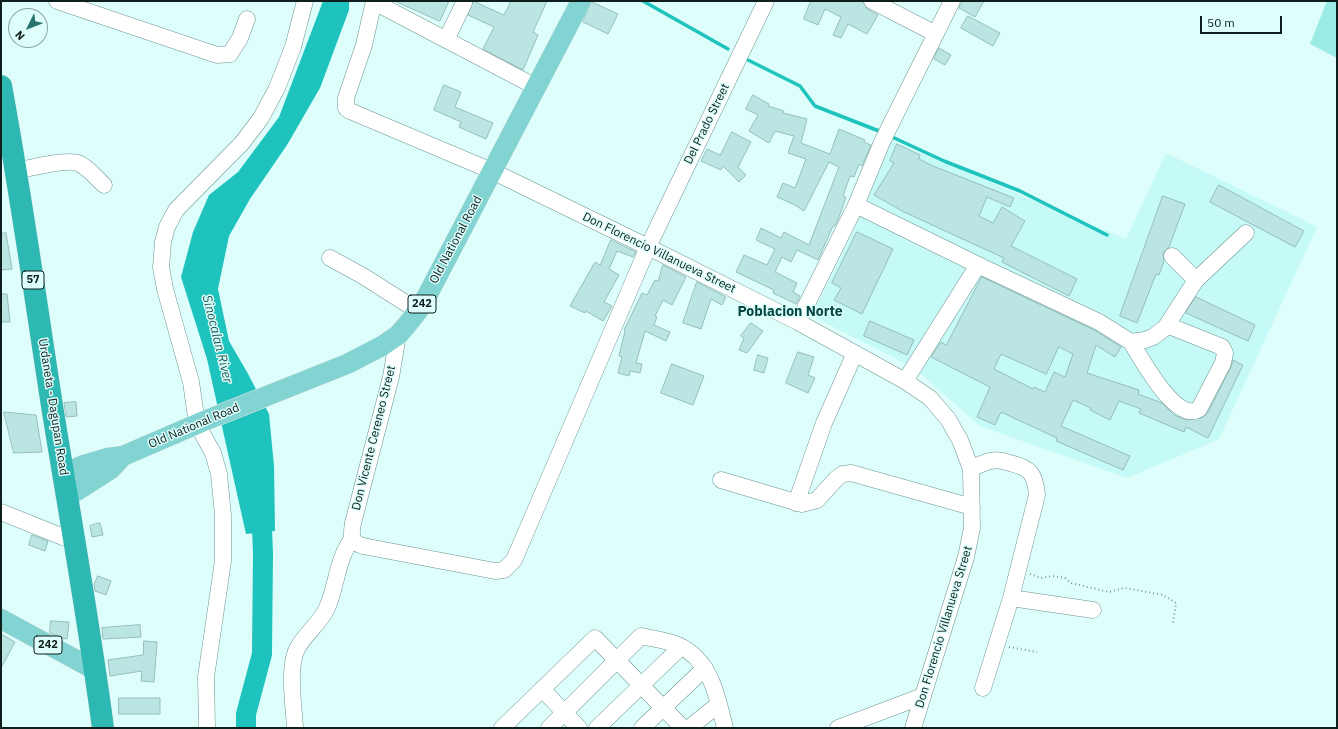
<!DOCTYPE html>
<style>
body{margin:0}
#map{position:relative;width:1338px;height:729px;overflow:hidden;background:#ddfefb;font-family:"IBM Plex Sans",sans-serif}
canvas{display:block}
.frame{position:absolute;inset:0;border:2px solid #0e1e1d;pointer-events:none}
.north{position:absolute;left:8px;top:8px;width:40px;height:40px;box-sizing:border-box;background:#ddfefb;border:1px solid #8aa4a2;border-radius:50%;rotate:227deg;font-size:11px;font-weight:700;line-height:16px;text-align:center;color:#0e1e1d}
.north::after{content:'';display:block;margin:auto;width:14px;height:18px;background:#2a7470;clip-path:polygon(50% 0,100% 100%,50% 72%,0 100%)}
.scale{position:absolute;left:1200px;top:16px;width:82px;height:18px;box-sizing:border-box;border:2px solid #0e1e1d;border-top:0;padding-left:5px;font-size:12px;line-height:14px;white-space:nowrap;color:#0e1e1d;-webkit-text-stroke:3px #ddfefb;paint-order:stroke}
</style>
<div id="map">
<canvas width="1338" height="729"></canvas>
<div class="frame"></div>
<div class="north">N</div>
<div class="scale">50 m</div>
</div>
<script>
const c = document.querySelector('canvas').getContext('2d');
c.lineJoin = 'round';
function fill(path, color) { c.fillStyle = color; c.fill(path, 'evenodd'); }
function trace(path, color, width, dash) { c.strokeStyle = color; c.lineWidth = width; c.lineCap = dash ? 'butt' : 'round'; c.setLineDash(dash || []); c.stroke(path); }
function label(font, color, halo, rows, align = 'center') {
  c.font = font + ' "IBM Plex Sans",sans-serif'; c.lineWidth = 3; c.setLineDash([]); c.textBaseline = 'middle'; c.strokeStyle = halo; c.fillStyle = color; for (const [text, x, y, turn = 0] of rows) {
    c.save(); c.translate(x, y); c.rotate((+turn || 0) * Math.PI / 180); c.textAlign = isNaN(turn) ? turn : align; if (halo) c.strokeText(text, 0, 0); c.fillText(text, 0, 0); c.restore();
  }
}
const built = new Path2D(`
 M890 140 1126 239 1166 153 1317 227 1219 439 1127 478 980 426 914 368 812 316 864 209Z`);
const green = new Path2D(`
 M1327 1H1337V58L1310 44Z`);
const water = new Path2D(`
 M323 1H349V10L320 88 287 145 250 199 229 236 218 289 229 341 247 372 269 414 274 466 275 531 246 534 207 359 181 277 193 232 209 195 238 172 279 117Z`);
const stream = new Path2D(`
 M643 1 728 49
 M748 60 800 86 815 106 879 131
 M890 136 944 161 1020 191 1107 235`);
const river = new Path2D(`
 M246 728V714L262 654 263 553 261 505`);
const building = new Path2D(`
 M395 1H449L440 21Z
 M473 1 504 15 511 1H547L533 32 538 35 523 70 483 49 494 27 468 15Z
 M811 1H863L867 9 878 15 867 34 848 24 841 38 833 35 841 17 825 9 818 25 804 19Z
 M963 1H984L975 17 959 8Z
 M592 2 618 14 608 34 583 22Z
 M968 16 1000 33 993 46 961 28Z
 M939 48 951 55 945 65 934 59Z
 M444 85 461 92 455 107 493 123 486 139 459 127 461 122 434 110Z
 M753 95 769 104 768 106 784 111 783 113 807 119 801 143 830 154 839 129 865 140 864 142 871 145 862 166 859 164 854 177 850 176 843 196 846 197 839 217 835 226H833L818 260 797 250 791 262 782 257 775 272 797 283 793 292 800 296 796 304 773 293 774 290 736 272 744 255 767 265 775 249 756 240 761 228 781 238 784 232 809 245 839 167 829 162 804 211 795 205 777 197 783 183 795 188 806 159 788 153 794 136 775 131 769 143 749 131 758 115 746 109Z
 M732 132 751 142 738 167 746 175 739 182 723 166 721 170 701 161 707 149 720 155Z
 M897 144 920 155 919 159 933 166 1014 198 1010 207 987 197 979 216 993 223 1002 207 1025 221 1011 246 1077 279 1069 296 1002 262 1004 258 904 212 874 195 894 163 890 161Z
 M1219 185 1304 231 1295 247 1210 202Z
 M1163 196 1185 204 1169 247 1163 253 1164 261 1159 275 1156 274 1137 323 1120 316Z
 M857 232 893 249 862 314 834 300 841 288 832 283Z
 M6 233 12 269 1 270V234Z
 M611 240 636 252 633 257 617 251 609 269 619 275 604 302 612 306 603 321 586 311 585 313 570 306 595 262 600 265Z
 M663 265 686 277 672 305 663 300 655 316 657 317 654 325 670 332 666 341 645 331 636 363 642 364 640 373 630 371 629 376 618 373 622 357 619 356 625 331 624 330 642 293 647 295 655 280 658 281Z
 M982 277 1094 330 1121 347 1115 357 1096 345 1087 373 1139 390 1138 394 1162 403 1174 415 1186 420 1201 418 1207 414 1231 367 1233 360 1243 365 1208 438 1186 427 1184 432 1139 413 1141 409 1119 401 1110 420 1090 410 1091 408 1073 400 1061 426 1130 456 1123 470 1056 441 1057 438 1001 412 995 425 977 417 990 387 931 357 941 342 946 345ZM1059 347 1073 354 1065 377 1054 372 1045 392 1034 387 1033 389 994 369 1001 354 1046 374Z
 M697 282 726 297 722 305 711 299 701 329 683 323Z
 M1 294H7L10 322H1Z
 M1196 297 1255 325 1248 341 1186 313Z
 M870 321 914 340 907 355 864 336Z
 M751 323 763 331 747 353 739 350 744 338 741 336Z
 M798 352 814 357 808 375 815 378 808 393 786 383Z
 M758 355 768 358 764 373 754 370Z
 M672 364 704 376 693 405 661 393Z
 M76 402 77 416 66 417 64 403Z
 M4 412 36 415 42 452 14 453Z
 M100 523 103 535 92 537 90 526Z
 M32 535 48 541 45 551 29 545Z
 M98 576 111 581 106 595 95 591 94 585Z
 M51 621 69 622 67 639 61 638 50 633Z
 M140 625 141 637 103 639 102 628Z
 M1 634 15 642 1 668Z
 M144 641 157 642 154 682 141 681 142 671 110 676 108 660 143 655Z
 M119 698H160V714H119Z`);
const path = new Path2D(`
 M1030 574 1041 578 1053 576 1065 578 1071 583 1109 592 1125 588 1163 595 1176 603 1173 623
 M1009 647 1037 652`);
const minor = new Path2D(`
 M57 1 217 55 230 54 240 38 247 19
 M374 1 364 45 346 98V108L350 111 492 171 648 247 798 322 905 381 930 398 948 419 960 440 971 469 972 528 966 557 913 728
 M872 1 936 34
 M374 2 536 87
 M446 40 464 3
 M17 171C29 168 68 159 78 163 88 167 96 178 104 185
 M856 205 978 265 905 381
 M1172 256 1196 280
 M330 258 363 276 418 311
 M978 265 1099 322 1131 342 1145 340 1153 337 1165 328 1196 280 1246 233
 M798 322 856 205 882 142 952 1
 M398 335 391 377 353 523C351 535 350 542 363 546L495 571 504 570 514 560 648 247 766 1
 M1131 342C1141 358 1176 424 1199 409L1223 363 1225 353 1222 347 1167 325
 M971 469C977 466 984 462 991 461 998 459 1003 461 1010 463 1030 468 1035 473 1037 495L1011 598 983 688
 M721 480 802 504 817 500 837 478 843 474 851 473 972 507
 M796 503 824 423 855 353
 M1 512 63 537H75
 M1011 598 1093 610
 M542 689 579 728
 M207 728 206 677 223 561V515L219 474 213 453 197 424 191 382 165 289 161 267 163 242 167 227 176 210 242 143 261 118 277 88 293 47 305 1
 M295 728C294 706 287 666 298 647 306 633 321 622 327 608 337 585 337 559 352 539
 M502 728 595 638 683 728
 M549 728 641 636C653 639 667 640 678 645 711 660 717 696 725 728
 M597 728 681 647
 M642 728 705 668
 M689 728 719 704
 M838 728 923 696`);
const major = new Path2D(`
 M63 474 83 465 107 458 123 456 204 421 347 364 382 346 398 335 406 326 418 311 428 294 581 1
 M67 497 111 469 123 456
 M1 619 95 670`);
const highway = new Path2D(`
 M1 86C21 194 36 303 53 412 70 517 89 622 103 728`);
const shields = [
 [33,280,22],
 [422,304,28],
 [48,645,28]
];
const shieldNames = [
 ["57",33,280],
 ["242",422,304],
 ["242",48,645]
];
const streetNames = [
 ["Del Prado Street",707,124,-64],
 ["Old National Road",456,240,-62],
 ["Don Florencio Villanueva Street",659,253,26],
 ["Urdaneta - Dagupan Road",53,407,81],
 ["Old National Road",194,426,-23],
 ["Don Vicente Cereneo Street",374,438,-76],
 ["Don Florencio Villanueva Street",944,627,-73]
];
const waterNames = [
 ["Sinocalan River",217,339,76]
];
const quarterNames = [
 ["Poblacion Norte",790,312]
];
fill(built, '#c5faf6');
fill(green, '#9bebe6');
fill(water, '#1fc3bd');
trace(stream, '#1fc3bd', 3.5);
trace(river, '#1fc3bd', 20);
fill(building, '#bbe5e2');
trace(building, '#96bebb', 1);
trace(minor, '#6c9390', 17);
trace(major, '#e7e8e8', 21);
trace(highway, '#e7e8e8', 23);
trace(path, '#7f9896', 2, [1, 3]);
trace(minor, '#fff', 16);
trace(major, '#81d4d1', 20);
trace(highway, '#2db8b3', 22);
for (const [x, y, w] of shields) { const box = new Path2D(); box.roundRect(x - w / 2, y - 9, w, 18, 3); c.fillStyle = '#ddfefb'; c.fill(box); trace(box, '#0e1e1d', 1); }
label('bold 11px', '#0e1e1d', null, shieldNames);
label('12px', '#0e1e1d', '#ddfefb', streetNames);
label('italic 13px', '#1e5a57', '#ddfefb', waterNames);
label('bold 14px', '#044744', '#ddfefb', quarterNames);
</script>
